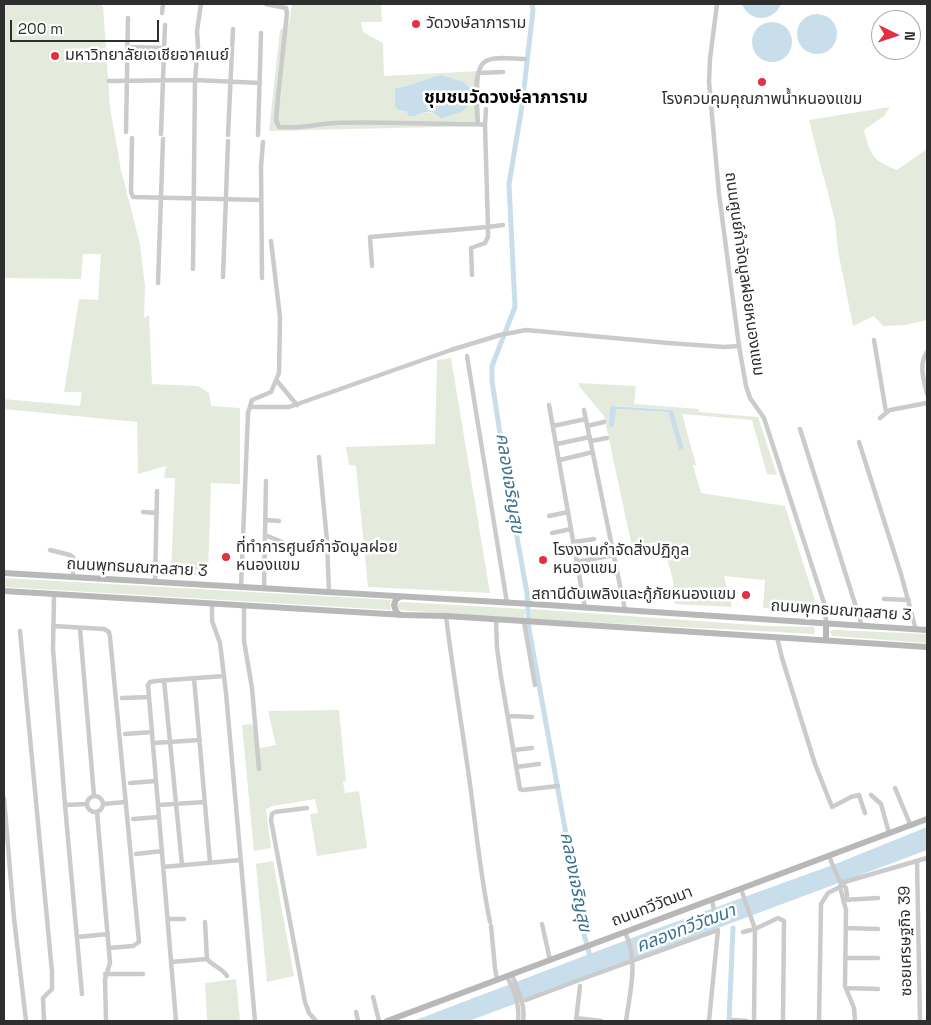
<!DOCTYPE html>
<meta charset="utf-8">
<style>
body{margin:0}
#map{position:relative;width:931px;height:1025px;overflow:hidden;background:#fff;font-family:"Space Grotesk",sans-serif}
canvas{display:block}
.frame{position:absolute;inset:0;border:5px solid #2e2e2e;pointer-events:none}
.north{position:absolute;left:871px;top:10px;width:50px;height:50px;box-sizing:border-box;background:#fff;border:1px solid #ababab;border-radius:50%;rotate:94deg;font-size:14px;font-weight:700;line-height:20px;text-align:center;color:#2e2e2e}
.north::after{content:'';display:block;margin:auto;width:18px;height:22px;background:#e53043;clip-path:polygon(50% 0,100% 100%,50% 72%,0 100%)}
.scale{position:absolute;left:10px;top:20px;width:149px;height:22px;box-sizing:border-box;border:2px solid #2e2e2e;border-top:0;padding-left:6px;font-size:15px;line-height:18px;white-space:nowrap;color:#2e2e2e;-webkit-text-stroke:4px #fff;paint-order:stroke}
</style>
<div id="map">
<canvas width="931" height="1025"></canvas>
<div class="frame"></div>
<div class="north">N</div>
<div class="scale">200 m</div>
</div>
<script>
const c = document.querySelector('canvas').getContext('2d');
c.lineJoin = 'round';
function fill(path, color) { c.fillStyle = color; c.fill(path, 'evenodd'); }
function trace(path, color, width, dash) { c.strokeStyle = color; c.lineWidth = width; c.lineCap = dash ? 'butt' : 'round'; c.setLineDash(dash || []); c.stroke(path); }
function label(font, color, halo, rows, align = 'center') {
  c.font = font + ' "Space Grotesk","Noto Sans Thai",sans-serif'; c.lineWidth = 5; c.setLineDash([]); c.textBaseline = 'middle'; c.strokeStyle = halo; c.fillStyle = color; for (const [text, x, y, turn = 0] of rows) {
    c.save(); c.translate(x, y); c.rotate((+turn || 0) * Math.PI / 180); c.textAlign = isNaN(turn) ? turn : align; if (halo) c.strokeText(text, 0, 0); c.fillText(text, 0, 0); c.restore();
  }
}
const green = new Path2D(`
 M4 4H95L103 6 110 107 121 170 140 244 145 286 144 318 149 315 152 384 198 386 209 393 211 406 240 408V484L211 483 208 576 171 574 175 478H164L166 466 138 474 137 422 4 409V399L80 406 82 392H64L79 299 98 300 101 254H83L81 279 4 278Z
 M292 4H381L382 22H361L363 32 383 43 384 76 480 71V126L269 131 280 30 289 23ZM441 75 445 117 441 119C429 109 423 112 408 116L395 88C410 87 425 78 441 75Z
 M890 107 884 116 864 130C870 155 873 161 897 170L927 149V320L905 325 883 326 874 316 853 326 838 251 835 221 809 120Z
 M451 358 490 593 368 587 356 466 349 465 346 447 435 444 437 360Z
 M579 383 636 386 634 404 699 409V412L758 417 777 475 767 474 752 420 682 414 696 465H693L701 493 785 506 819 613 763 608 765 580 724 576 732 607 675 604 673 580 662 541 632 547 604 416 579 386ZM615 406 673 410 684 448 679 449 668 412 616 409Z
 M4 578 392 600 390 603 391 610 4 587Z
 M401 602 525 609V619L400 610 397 608V604Z
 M531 609 768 626 814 627 815 632 814 634 530 619Z
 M835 630 927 634V643L832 636 830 631Z
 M339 710 346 781 343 782 345 793 359 791 367 848 317 856 310 814 318 813 315 799 273 806 266 809 271 848 254 851 242 725 252 724 260 748 276 745 268 711Z
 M273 861 294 976 267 982 256 864Z
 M236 979 240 1021H207L205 983Z`);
const water = new Path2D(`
 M742 4H781C774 22 749 23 742 4Z
 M797 34a20 20 0 1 1 40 0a20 20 0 1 1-40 0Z
 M752 42a20 20 0 1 1 40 0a20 20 0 1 1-40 0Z
 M441 75 464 82 469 88C472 116 460 110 441 119 424 104 424 117 408 116L406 111 398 110 395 106V88C410 87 425 78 441 75Z
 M612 406 673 410 684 448 679 450 668 412 616 409 614 426 609 428 610 408Z
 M927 827V850L469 1021H413L645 933 838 863Z`);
const canal = new Path2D(`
 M532 4 533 10 522 106 509 184 515 307 492 366V381L509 493 527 593 529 629 584 934 591 960
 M729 1021 733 928`);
const street = new Path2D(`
 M266 4 286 8 287 13 278 97 276 120 279 127C297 129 317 124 336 123 383 121 431 125 478 124L485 125 488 227 370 237 372 266
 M717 4 710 59 709 82 719 194 739 346 746 386 750 398 764 418 825 606 826 624
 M162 13 163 4
 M127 47 164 48
 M478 73 503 72
 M109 81 195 80 260 83
 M478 124C477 110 472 68 486 61 494 56 515 59 525 59
 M485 125 486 109
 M126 132 128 18
 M161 134 165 25
 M228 135 233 29
 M258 135 261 33
 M132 138 131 192 133 197 261 200
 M193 269 195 80 198 47 197 31 201 4
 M472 275 471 248 485 243 488 237V227L503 225
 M223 277 228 141
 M262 278 261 166 263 142
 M158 283 163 139
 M874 340 886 412
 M927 352C918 365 924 380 927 394
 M467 356 507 603
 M277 381 297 405
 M549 405 585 608
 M250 407H289L451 350 500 335 526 330 668 343 724 347 739 346
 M584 410 625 610
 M880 418 890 410 927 403
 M553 426 586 419
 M587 426 604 422
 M800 429 862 626
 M591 441 607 438
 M859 442 901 574 916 630
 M557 444 590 437
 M319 457 327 541 329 593
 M560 460 593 452
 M143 512 157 513
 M549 516 568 512
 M265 520 279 521
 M552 533 571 529
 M265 535 287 544
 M574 542 594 539
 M50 550 70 555 73 557V578
 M577 562 614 555
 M155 583 157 491
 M241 588 248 413 252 400 271 392 279 373 280 317 271 241
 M264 589 266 481
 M54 595 53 649 65 805 82 994
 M884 599 909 600
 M212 604V621L220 643 226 693 255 1021
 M244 606V641L252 688 259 769
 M446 616C452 665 460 714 467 763 475 816 479 869 490 922
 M496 619 497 648 501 677 520 789 523 790 558 786
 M524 622 535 685
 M53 626 104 629 109 632 110 637 139 942 133 946 109 948
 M80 629 94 796
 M20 631 52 972V989L43 998 44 1021
 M777 637 782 658 815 764 832 807 851 797 859 795 865 813
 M194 678 210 862
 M164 680 182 865
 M122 698 149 697
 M509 716 532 717
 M125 734 152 732
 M153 743 200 740
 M514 750 532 748
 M516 767 539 764
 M130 783 156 781
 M895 788 910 824
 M871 795 881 804 889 833
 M87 804a8 8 0 1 1 16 0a8 8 0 1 1-16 0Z
 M4 798 14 918 26 1021
 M103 804 126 802
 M65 805 86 804
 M158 805 205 802
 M307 808 275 812 272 814 271 820 305 1002 309 1013 316 1021
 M97 812 110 963 105 979 106 1021
 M133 819 159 817
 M136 854 162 851
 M829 856 839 880 846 888 847 896 844 900
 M917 861 920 1021
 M163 867 240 860
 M841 883 840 887 846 910 845 986 854 1008 855 1021
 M841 883 927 858
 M741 889 755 929 754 1021
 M712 900 714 910
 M844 900 878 898
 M168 919H184
 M542 924 550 960
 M491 926 495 968 497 980
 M846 928 878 929
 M625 932C639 961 630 991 626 1021
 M743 932 755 929 778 918 784 921 783 1021
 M78 937 108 934
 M846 958H878
 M207 959C213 966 222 968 227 976
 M171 962 207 959 205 922
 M105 974H143
 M512 974C517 989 526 1005 523 1021
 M507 976C514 991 520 1004 518 1021
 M846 988 878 989
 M373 997 379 1021
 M526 1000 582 979 718 930 709 1021
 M356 1012 358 1021
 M576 1018 601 1021
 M733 1020 747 1021
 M176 1021 148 685 150 682 156 681 224 676
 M576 1021 580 986
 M819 1021 821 904 828 893 840 887`);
const secondary = new Path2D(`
 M4 573 532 604 927 630
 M4 591 404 615 446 616 927 647
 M400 615 396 612 394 605 396 599 400 597
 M826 640V624
 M387 1021 927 819`);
const markers = [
 [416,24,5,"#e53043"],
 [55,56,5,"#e53043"],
 [762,82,5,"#e53043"],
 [226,557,5,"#e53043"],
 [543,560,5,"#e53043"],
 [746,595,5,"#e53043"]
];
const poiNames = [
 ["วัดวงษ์ลาภาราม",426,24],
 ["มหาวิทยาลัยเอเชียอาคเนย์",65,56],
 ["โรงควบคุมคุณภาพน้ำหนองแขม",762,100,"center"],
 ["ที่ทำการศูนย์กำจัดมูลฝอย",236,548],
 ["หนองแขม",236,566],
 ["โรงงานกำจัดสิ่งปฏิกูล",553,551],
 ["หนองแขม",553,569],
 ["สถานีดับเพลิงและกู้ภัยหนองแขม",736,595,"right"]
];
const streetNames = [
 ["ถนนศูนย์กำจัดมูลฝอยหนองแขม",744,274,82],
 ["ถนนพุทธมณฑลสาย 3",137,568,3],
 ["ถนนพุทธมณฑลสาย 3",841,611,4],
 ["ถนนทวีวัฒนา",652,907,-21],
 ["ซอยเศรษฐกิจ 39",906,941,-91]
];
const neighbourhoodNames = [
 ["ชุมชนวัดวงษ์ลาภาราม",506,98]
];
const waterNames = [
 ["คลองเจริญสุข",509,483,81],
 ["คลองเจริญสุข",575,882,79],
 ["คลองทวีวัฒนา",686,929,-21]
];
fill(green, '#e5ebdc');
fill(water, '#c8dfeb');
trace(canal, '#c8dfeb', 5);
trace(street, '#cbcbcb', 4.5);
trace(secondary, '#b8b8b8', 6);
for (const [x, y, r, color] of markers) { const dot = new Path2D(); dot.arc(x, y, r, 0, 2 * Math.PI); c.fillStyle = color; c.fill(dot); trace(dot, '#fff', 2); }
label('16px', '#2e2e2e', '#fff', poiNames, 'left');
label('16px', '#2e2e2e', '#fff', streetNames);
label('bold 18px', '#000', '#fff', neighbourhoodNames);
label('italic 18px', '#3c7290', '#fff', waterNames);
</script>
